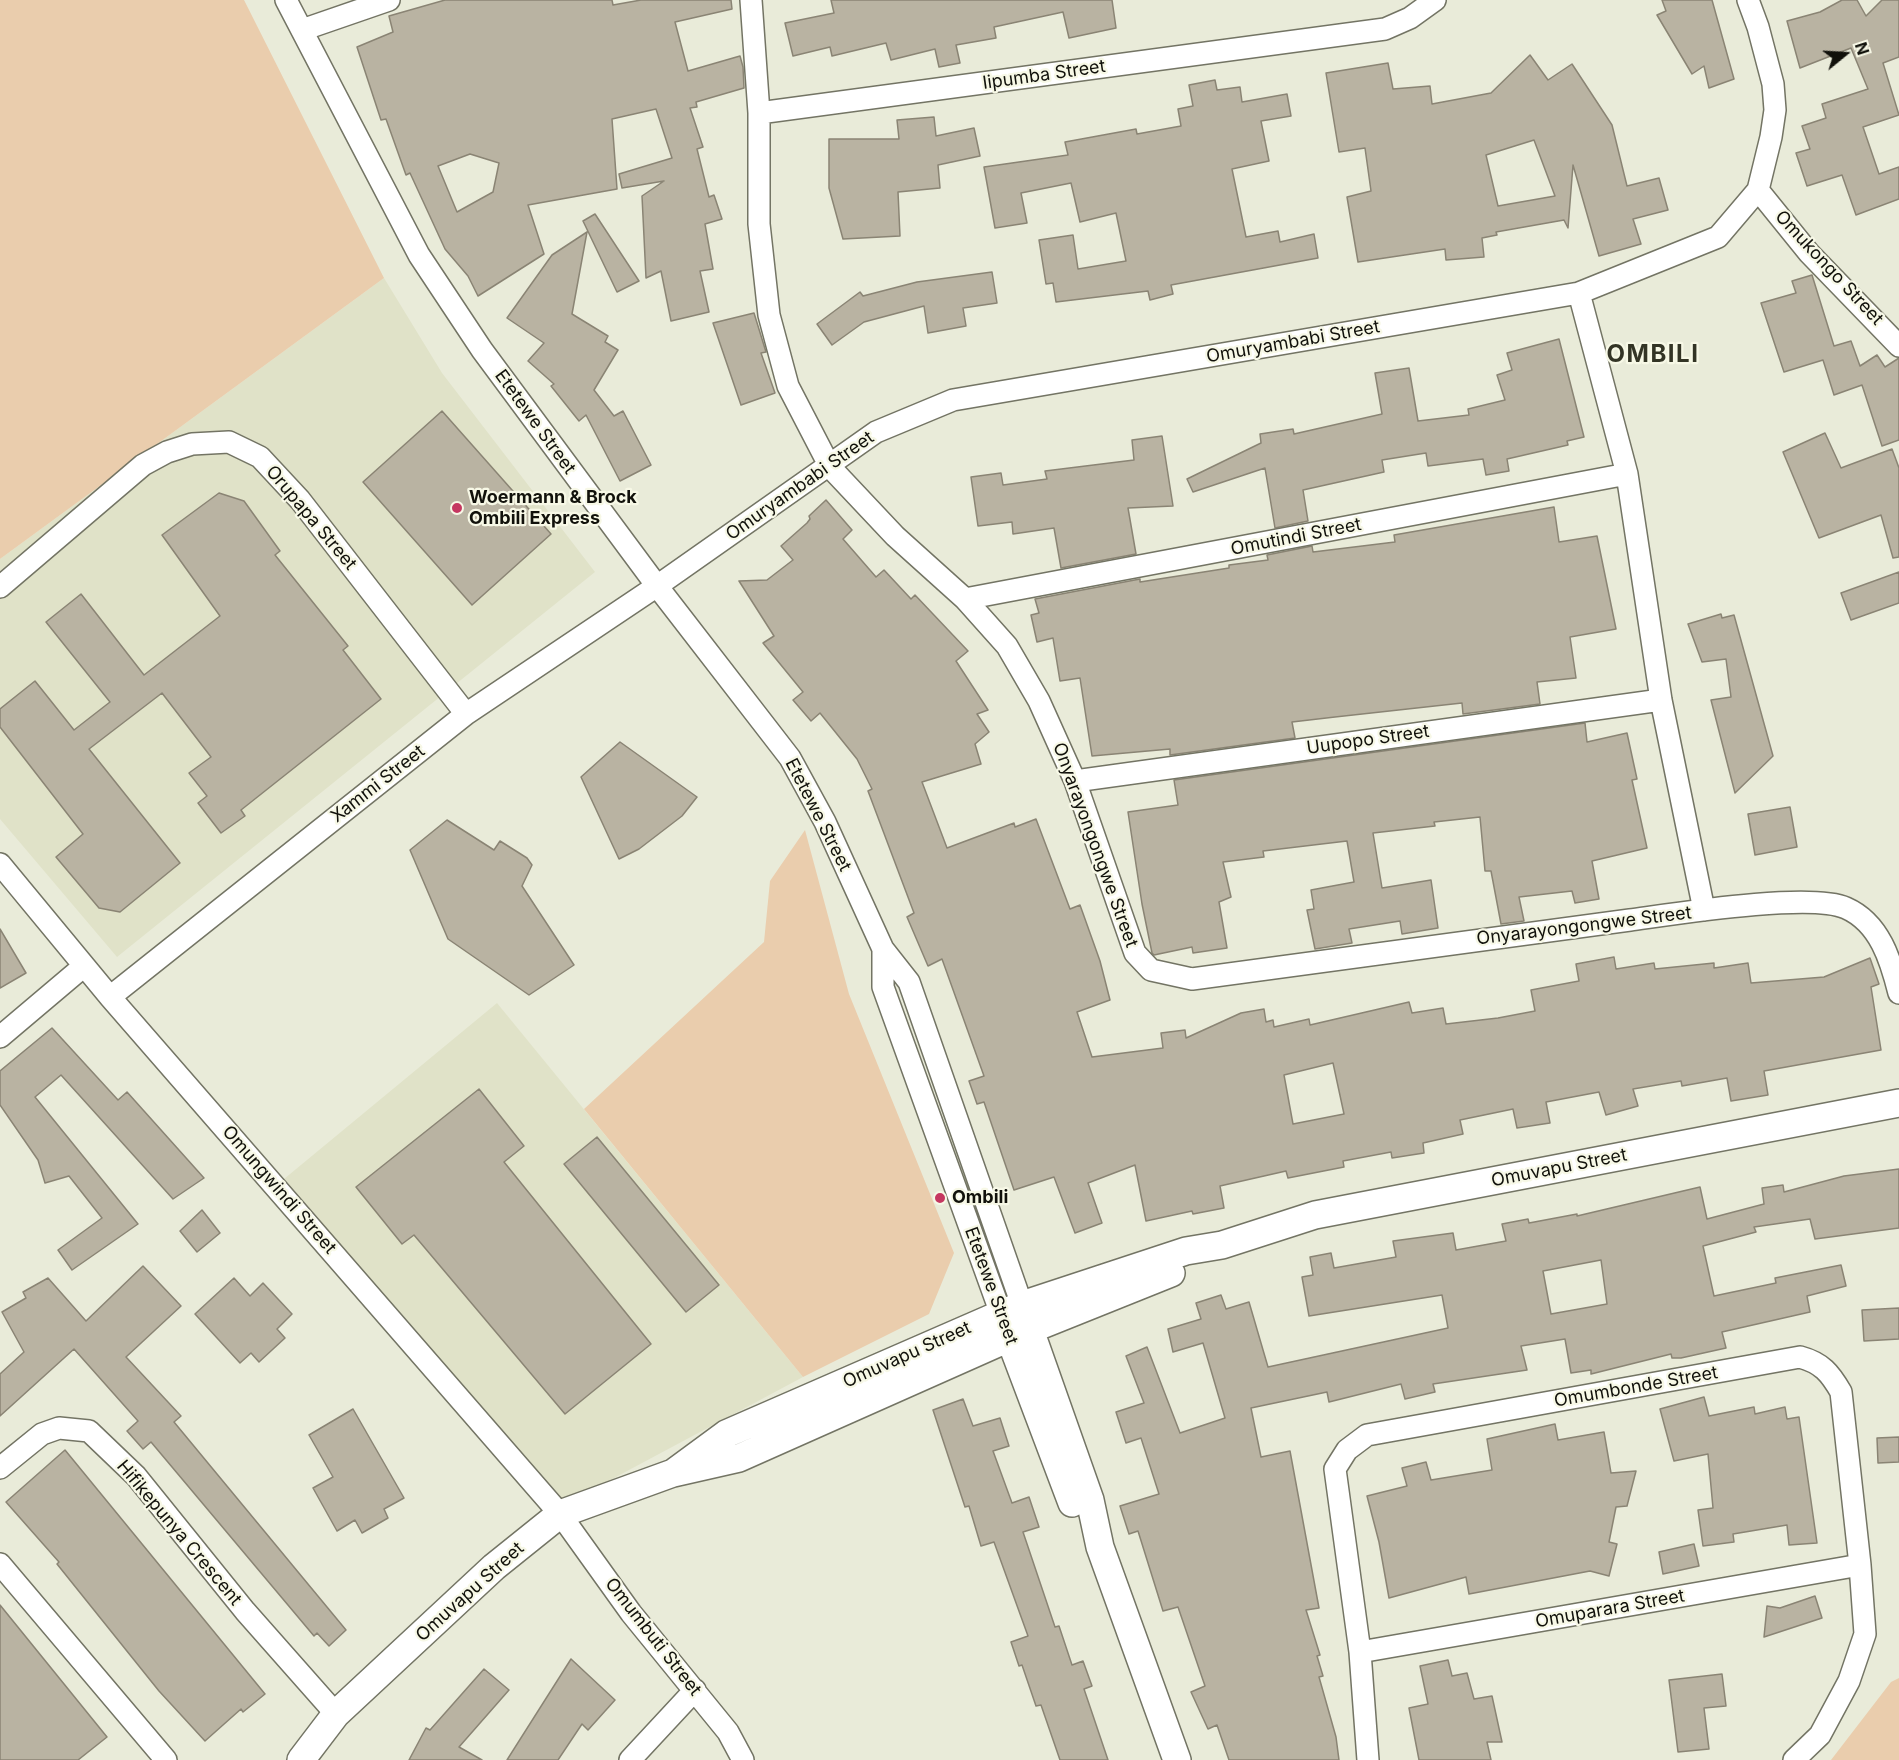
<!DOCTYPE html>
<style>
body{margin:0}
#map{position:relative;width:1899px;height:1760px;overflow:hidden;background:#e9ebd9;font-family:Inter,sans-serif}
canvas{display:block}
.north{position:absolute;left:1815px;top:24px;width:60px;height:60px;-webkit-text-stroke:4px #f7f8e6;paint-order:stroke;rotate:72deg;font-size:16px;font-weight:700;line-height:24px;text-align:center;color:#11110b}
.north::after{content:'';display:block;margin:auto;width:21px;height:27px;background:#11110b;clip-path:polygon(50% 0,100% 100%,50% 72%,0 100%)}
</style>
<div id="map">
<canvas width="1899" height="1760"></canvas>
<div class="north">N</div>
</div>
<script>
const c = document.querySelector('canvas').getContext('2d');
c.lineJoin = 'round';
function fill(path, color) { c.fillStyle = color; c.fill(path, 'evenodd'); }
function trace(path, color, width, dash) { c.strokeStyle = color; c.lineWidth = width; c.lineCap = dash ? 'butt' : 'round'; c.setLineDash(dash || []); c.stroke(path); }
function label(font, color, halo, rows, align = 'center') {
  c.font = font + ' Inter,sans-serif'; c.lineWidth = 4.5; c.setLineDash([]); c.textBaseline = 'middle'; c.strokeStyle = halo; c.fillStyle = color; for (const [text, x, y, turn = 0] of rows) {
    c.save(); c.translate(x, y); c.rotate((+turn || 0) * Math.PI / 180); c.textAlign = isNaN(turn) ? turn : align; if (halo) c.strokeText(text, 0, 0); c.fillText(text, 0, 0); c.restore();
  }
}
const built = new Path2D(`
 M384 278 442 373 595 572 117 957 0 819V559Z
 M497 1003 803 1377 556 1509 284 1179Z`);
const green = new Path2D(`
 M0 0H244L384 278 0 559Z
 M805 830 849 994 954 1253 929 1314 803 1377 584 1109 764 942 770 881Z
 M1899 1678V1760H1831L1891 1682Z`);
const building = new Path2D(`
 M445 0H612L613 5 641 0H731L732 9 675 22 688 71 740 56 743 67 744 88 696 102 697 107 690 108 703 147 697 149 709 197 714 195 722 219 705 224 713 269 700 271 709 312 671 321 661 271 646 278 642 196 664 181 622 188 619 174 672 158 656 109 612 119 617 189 528 205 544 254 478 296 468 276 445 249 410 173 406 175 386 119 381 120 357 47 393 32 389 16ZM470 154 499 163 493 192 457 212 438 166Z
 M831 0H1112L1116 28 1069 38 1063 12 994 27 996 38 956 45 960 63 939 67 935 49 891 60 886 43 832 56 830 47 793 56 785 23 834 13Z
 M1662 0H1712L1734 79 1709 88 1704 66 1692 74 1657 15 1666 11Z
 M1842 0H1857L1866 16 1882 0H1899V57L1883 63 1899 115 1863 127 1879 174 1899 167V199L1856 215 1842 175 1807 186 1796 153 1810 149 1802 126 1826 118 1822 104 1868 89 1851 48 1800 68 1787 21 1820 12Z
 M1530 55 1548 80 1572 64 1612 125 1627 186 1659 178 1668 210 1633 219 1641 244 1599 256 1573 165 1568 228 1564 220 1496 232 1497 235 1482 238 1484 257 1446 260 1445 249 1358 262 1347 197 1371 191 1365 148 1339 152 1326 73 1388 63 1393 89 1430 86 1432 104 1491 93ZM1534 140 1555 196 1498 206 1486 155Z
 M1215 80 1217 90 1240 87 1242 102 1287 94 1291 116 1261 121 1269 161 1232 169 1246 237 1278 231 1280 242 1314 234 1318 258 1171 285 1173 294 1150 300 1148 291 1056 302 1053 283 1046 284 1039 240 1073 235 1078 269 1126 261 1116 213 1080 222 1071 183 1021 193 1027 223 995 228 984 167 1068 155 1065 142 1136 129 1137 134 1181 126 1178 109 1193 106 1189 85Z
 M934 117 936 136 974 128 980 156 938 165 940 188 898 192 900 236 843 239 829 188V139H899L897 120Z
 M595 214 639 281 617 292 583 221Z
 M587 232 572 314 608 336 605 342 618 350 594 390 614 416 623 411 651 465 620 481 586 415 579 421 551 386 554 384 528 361 544 343 507 318 552 255Z
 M992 272 997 303 963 308 966 326 928 333 924 306 864 322 832 345 817 324 860 292 863 296 917 282Z
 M1812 275 1834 346 1851 341 1860 366 1877 355 1885 367 1899 358V440L1882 446 1862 385 1834 395 1823 360 1784 372 1761 303 1796 293 1792 281Z
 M754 313 766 352 761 353 775 393 741 405 713 323Z
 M1559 339 1584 437 1567 441 1568 445 1507 459 1509 471 1486 475 1483 459 1428 466 1426 453 1382 460 1384 472 1303 490 1308 521 1275 528 1265 468 1193 492 1187 479 1261 443 1260 434 1293 429 1294 434 1382 414 1375 373 1409 368 1418 421 1469 415 1468 409 1505 400 1497 375 1512 370 1507 353Z
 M442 411 551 534 472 605 363 482Z
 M1825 433 1841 468 1892 449 1899 468V557L1893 558 1881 515 1819 538 1783 452Z
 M1162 436 1173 506 1128 508 1136 554 1061 568 1054 528 1013 534 1012 522 978 526 971 477 1001 473 1003 485 1047 479 1045 471 1134 460 1132 440Z
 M219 493 244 501 280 551 275 555 348 646 343 650 381 699 241 810 245 816 221 833 198 803 207 796 189 773 211 757 162 693 89 749 180 863 120 912 99 908 56 857 83 834 0 727V709L35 681 74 730 110 702 46 622 81 594 144 675 220 616 162 535Z
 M826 500 852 530 843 539 876 577 884 570 911 599 915 595 968 651 956 661 988 710 977 714 989 732 975 744 981 764 922 782 947 848 1014 823 1015 827 1036 819 1070 909 1080 905 1100 961 1110 1000 1077 1012 1092 1057 1163 1048 1161 1033 1185 1030 1186 1038 1241 1013 1264 1009 1266 1022 1273 1020 1274 1027 1309 1019 1310 1025 1409 1002 1412 1013 1443 1008 1446 1024 1498 1018 1535 1011 1531 990 1579 981 1576 964 1614 957 1616 969 1654 963 1655 969 1714 963V968L1748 963 1751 983 1824 977 1870 958 1879 984 1871 987 1881 1050 1764 1071 1768 1095 1731 1101 1727 1078 1682 1086 1681 1081 1633 1089 1638 1106 1606 1115 1599 1092 1546 1102 1550 1123 1517 1128 1513 1109 1460 1120 1463 1134 1423 1143 1424 1153 1392 1158 1391 1152 1343 1161 1344 1167 1288 1178 1286 1171 1220 1186 1224 1208 1193 1214 1192 1211 1146 1221 1135 1165 1088 1183 1102 1223 1075 1233 1054 1177 1014 1190 984 1102 977 1104 969 1081 984 1076 942 959 928 966 907 917 914 913 868 791 872 789 857 759 820 713 811 721 793 700 803 692 763 643 774 636 739 581 767 580 793 560 781 546 807 523 810 519 809 516ZM1333 1063 1344 1114 1293 1124 1284 1075Z
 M1554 507 1559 542 1597 536 1616 629 1570 637 1576 678 1537 682 1540 704 1463 714 1462 703 1335 717 1292 722 1295 738 1170 755V749L1092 756 1080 678 1060 681 1053 638 1037 642 1031 615 1039 613 1035 599 1140 579V582L1229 568V565L1268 560 1267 555 1312 546 1313 552 1395 542 1394 535Z
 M1899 572V603L1851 620 1841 593Z
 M1721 614 1722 618 1734 615 1773 756 1735 793 1711 700 1731 697 1726 659 1702 662 1688 624Z
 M1585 723 1587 742 1627 733 1637 779 1632 780 1647 848 1592 861 1599 899 1575 903 1572 891 1519 897 1524 921 1501 924 1491 871H1485L1480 817 1434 822 1435 826 1373 833 1382 888 1431 880 1438 928 1402 934 1400 921 1349 929 1352 943 1315 949 1307 910 1314 909 1311 890 1354 882 1347 841 1263 851 1264 857 1223 862 1231 897 1219 902 1227 948 1193 953 1192 947 1154 955 1152 953 1142 904 1128 812 1178 805 1174 780Z
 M620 742 697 797 682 816 639 849 619 859 581 777Z
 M1790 807 1797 847 1755 855 1748 814Z
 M447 820 494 850 500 841 527 858 532 865 522 886 574 965 529 995 448 939 410 850Z
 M0 929 26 973 0 988Z
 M52 1028 118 1100 127 1092 204 1178 173 1199 61 1075 35 1097 138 1224 72 1270 58 1250 102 1218 69 1176 45 1183 38 1160 0 1105V1071Z
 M479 1089 524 1146 504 1162 651 1344 565 1414 414 1235 402 1244 356 1187Z
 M597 1137 719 1285 686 1312 564 1164Z
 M1899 1169V1228L1815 1239 1810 1219 1754 1227 1756 1232 1703 1246 1714 1296 1776 1283 1775 1278 1841 1265 1846 1286 1807 1296 1810 1312 1722 1332 1726 1348 1681 1358H1672L1671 1354 1591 1374V1370L1571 1373 1565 1339 1521 1346 1527 1370 1433 1384 1435 1392 1405 1399 1401 1384 1329 1402 1327 1392 1251 1408 1261 1457 1290 1451 1319 1608 1306 1610 1320 1655 1317 1656 1323 1676 1319 1677 1336 1737 1339 1760H1229L1217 1725 1208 1729 1191 1692 1205 1686 1178 1607 1163 1611 1138 1531 1129 1534 1120 1506 1159 1494 1141 1438 1126 1443 1116 1412 1144 1403 1126 1356 1147 1347 1180 1433 1225 1418 1203 1343 1173 1352 1168 1329 1201 1319 1196 1303 1221 1295 1226 1309 1249 1302 1268 1367 1448 1328 1442 1295 1309 1316 1302 1277 1313 1275 1310 1257 1331 1253 1334 1268 1396 1257 1393 1241 1453 1233 1456 1250 1506 1241 1502 1224 1528 1219 1529 1223 1577 1214V1216L1700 1187 1707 1219 1764 1204 1762 1188 1783 1185 1784 1192 1844 1176ZM1601 1260 1607 1304 1551 1314 1543 1271Z
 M202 1210 220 1233 197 1252 180 1231Z
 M143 1266 181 1306 126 1357 181 1416 174 1422 346 1630 329 1646 317 1633 314 1636 151 1442 143 1449 127 1431 138 1421 74 1349 0 1416V1374L24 1352 2 1312 26 1298 23 1292 48 1278 86 1321Z
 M234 1278 250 1296 263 1283 292 1314 277 1329 285 1338 259 1362 251 1353 240 1363 195 1314Z
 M1899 1308V1339L1864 1341 1862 1310Z
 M1704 1397 1709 1416 1754 1407 1755 1414 1785 1407 1787 1419 1799 1417 1817 1543 1789 1545 1787 1525 1733 1534 1734 1542 1703 1546 1698 1510 1713 1508 1708 1454 1674 1461 1660 1409Z
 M963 1399 973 1426 1000 1418 1009 1446 993 1451 1012 1503 1029 1497 1039 1527 1023 1532 1055 1627 1059 1626 1072 1665 1083 1661 1092 1686 1084 1689 1108 1760H1060L1041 1705 1036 1706 1022 1665 1019 1666 1011 1642 1028 1636 994 1542 981 1546 969 1506 965 1507 933 1410Z
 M353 1409 404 1498 384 1509 388 1518 362 1533 355 1520 337 1531 313 1488 333 1477 309 1435Z
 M1555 1424 1558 1440 1604 1432 1611 1473 1636 1471 1627 1506 1616 1507 1609 1542 1617 1544 1609 1576 1590 1571 1469 1594 1466 1577 1389 1598 1379 1542 1367 1496 1407 1486 1402 1468 1426 1462 1431 1480 1492 1470 1487 1439Z
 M1899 1437V1462L1878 1463 1877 1438Z
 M65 1450 265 1694 243 1712 241 1709 205 1741 159 1691 57 1564 59 1562 6 1502Z
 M1694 1544 1699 1566 1663 1574 1659 1552Z
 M1815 1596 1822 1618 1764 1637 1767 1606 1780 1608Z
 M0 1605 107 1737 78 1760H0Z
 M571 1659 615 1700 588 1730 582 1724 558 1760H507Z
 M1448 1660 1452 1676 1467 1673 1474 1699 1492 1696 1502 1742H1487L1491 1760H1419L1409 1708 1428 1704 1420 1666Z
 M484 1669 509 1690 459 1747 482 1760H409L426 1728 430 1730Z
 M1722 1674 1726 1706 1704 1708 1709 1749 1678 1752 1669 1680Z`);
const minor = new Path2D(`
 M286 0 419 255 482 350 657 586 790 758 825 822 883 949 909 982 1022 1305
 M751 0 759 113 1385 29 1410 18 1435 0
 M302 30 389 0
 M759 113V224L769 315 788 386 830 467 895 536 965 599 1007 646 1039 701 1075 781 1135 953 1151 970 1192 979C1338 958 1484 939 1630 920 1674 914 1810 892 1846 908 1880 923 1891 961 1899 993
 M1758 190 1809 253 1899 346
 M1579 293 1627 474 1661 700 1704 910
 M0 587 143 465 167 452 192 444 229 442 260 457 300 500 466 714
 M965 599 1627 474
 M1075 781 1661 700
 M0 864 110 997 560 1514 631 1613 728 1732 743 1760
 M883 949V987L1001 1314
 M110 997 466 714 657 586 876 432 953 400 1579 293 1718 237 1758 190 1771 137 1775 110 1773 84 1758 27 1748 0
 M0 1037 84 966
 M0 1468 42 1434 59 1428 89 1431 136 1476 245 1611 336 1714
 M0 1564 166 1760
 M1360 1652 1860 1565
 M630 1760 695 1690
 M1368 1760 1360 1652 1335 1469 1347 1450 1367 1435 1800 1357C1822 1363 1830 1373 1841 1392L1860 1565 1865 1634 1849 1681 1820 1735 1794 1760`);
const tertiary = new Path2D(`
 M1024 1313 1090 1500 1100 1547 1177 1760
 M1004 1323 1072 1503
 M673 1473 726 1434 1022 1305 1186 1251 1222 1245 1315 1215 1899 1103
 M301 1760 336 1714 494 1567 560 1514 673 1473 739 1458 1009 1338 1171 1273`);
const markers = [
 [457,508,6,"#c53761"],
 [940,1198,6,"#c53761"]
];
const streetNames = [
 ["Iipumba Street",1044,75,-8],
 ["Omukongo Street",1829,268,47],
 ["Omuryambabi Street",1293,342,-10],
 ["Etetewe Street",535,422,54],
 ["Omuryambabi Street",800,486,-35],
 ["Orupapa Street",311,518,50],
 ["Omutindi Street",1296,537,-11],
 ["Uupopo Street",1368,740,-8],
 ["Xammi Street",378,784,-38],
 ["Etetewe Street",818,815,63],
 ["Onyarayongongwe Street",1095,845,70],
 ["Onyarayongongwe Street",1584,926,-7],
 ["Omuvapu Street",1559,1168,-11],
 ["Omungwindi Street",279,1190,49],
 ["Etetewe Street",991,1286,70],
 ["Omuvapu Street",907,1355,-24],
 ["Omumbonde Street",1636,1387,-10],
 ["Hifikepunya Crescent",179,1533,50],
 ["Omuvapu Street",470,1592,-42],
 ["Omuparara Street",1610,1609,-10],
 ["Omumbuti Street",653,1637,52]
];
const poiNames = [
 ["Woermann & Brock",469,498],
 ["Ombili Express",469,519],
 ["Ombili",952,1198]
];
const districtNames = [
 ["OMBILI",1653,355]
];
fill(built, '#e0e2c8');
fill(green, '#eacdad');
fill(building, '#b9b3a2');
trace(building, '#8a8474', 1.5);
trace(minor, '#737464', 24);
trace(tertiary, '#737464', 30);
trace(minor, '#fff', 21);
trace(tertiary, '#fff', 27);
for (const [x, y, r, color] of markers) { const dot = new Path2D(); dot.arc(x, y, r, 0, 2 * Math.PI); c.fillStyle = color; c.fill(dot); trace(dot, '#f7f8e6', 2); }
label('18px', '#11110b', '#f7f8e6', streetNames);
label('bold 18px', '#11110b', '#f7f8e6', poiNames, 'left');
c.letterSpacing = '1.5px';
label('bold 24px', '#333425', '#f7f8e6', districtNames);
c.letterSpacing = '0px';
</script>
